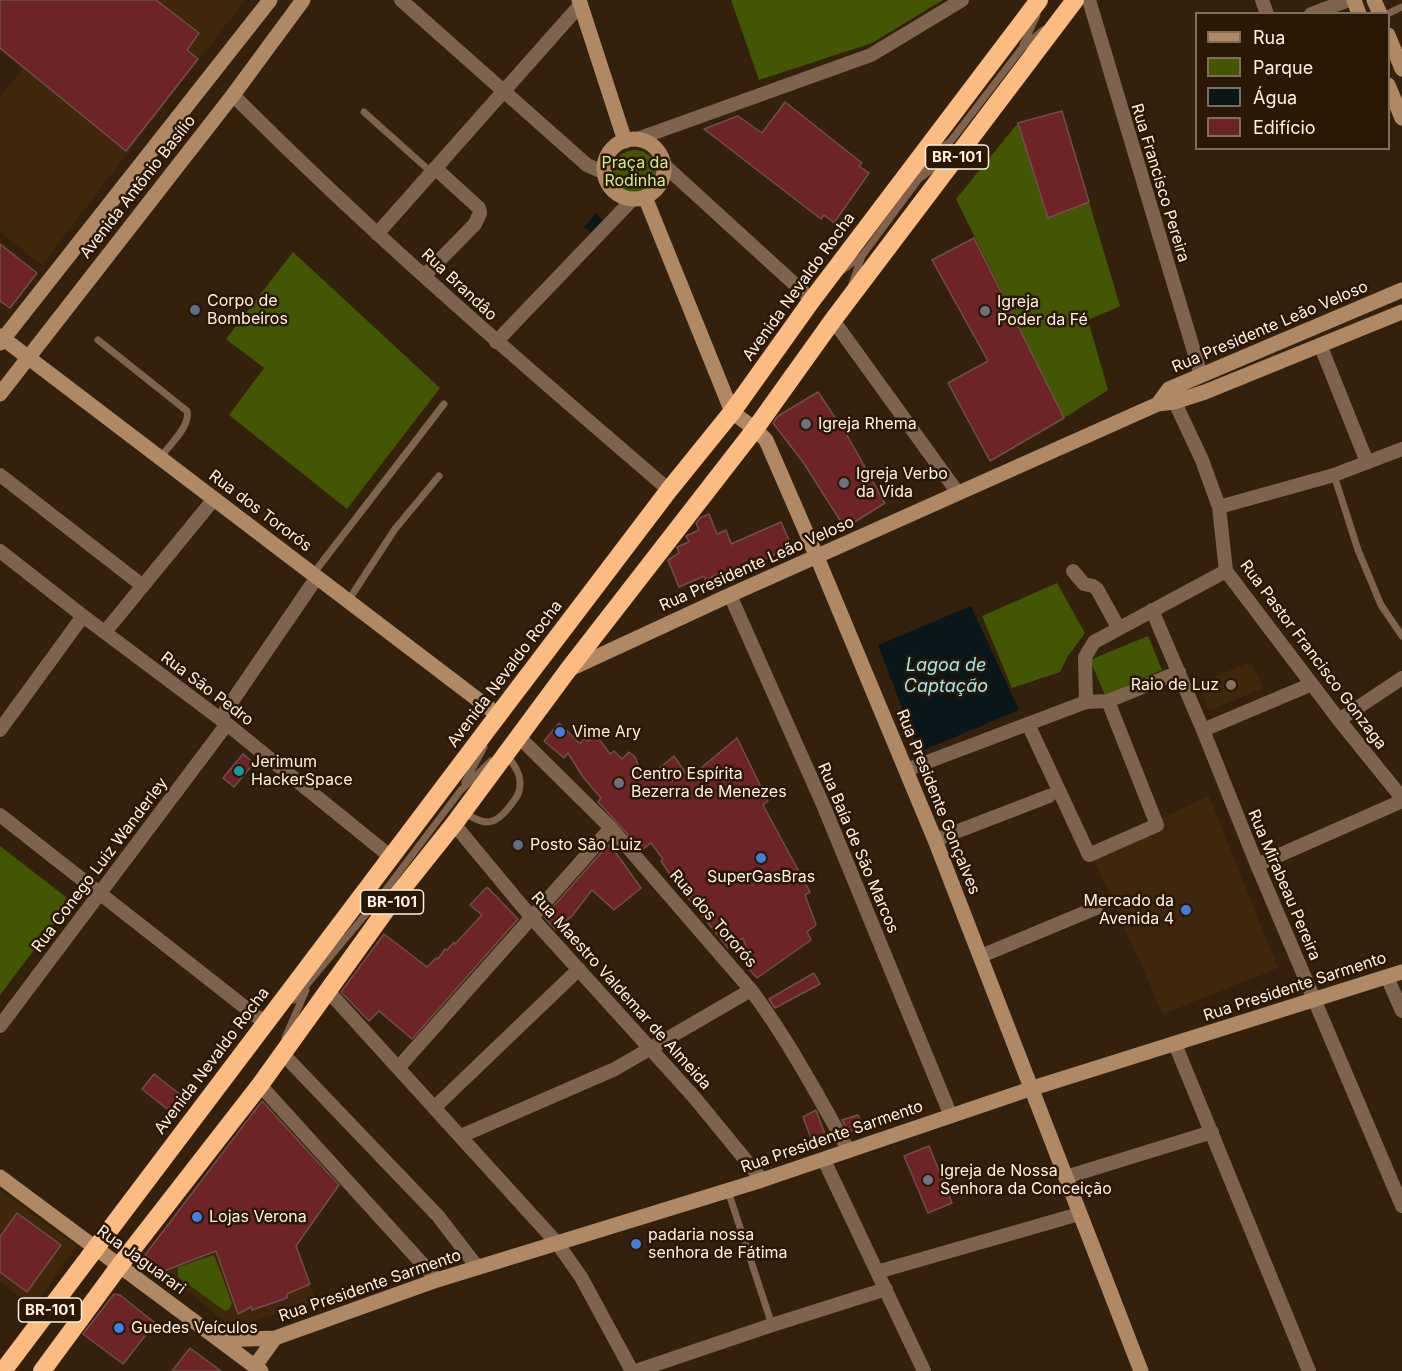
<!DOCTYPE html>
<meta charset="utf-8">
<style>
body{margin:0}
#map{position:relative;width:1402px;height:1371px;overflow:hidden;background:#34210d;font-family:Inter,sans-serif}
canvas{display:block}
.legend{position:absolute;left:1195px;top:12px;width:195px;height:138px;box-sizing:border-box;background:#2a1704;border:2px solid #7f6e5e;margin:0;padding:8px 10px;list-style:none;font-size:18px;color:#fff1e5}
.legend li{display:flex;align-items:center;gap:12px;height:30px}
.legend b{width:30px;border:2px solid #7f6e5e}
</style>
<div id="map">
<canvas width="1402" height="1371"></canvas>
<ul class="legend">
<li><b style="height:8px;background:#b08863"></b>Rua</li>
<li><b style="height:16px;background:#435703"></b>Parque</li>
<li><b style="height:16px;background:#09171a"></b>Água</li>
<li><b style="height:16px;background:#6e2427"></b>Edifício</li>
</ul>
</div>
<script>
const c = document.querySelector('canvas').getContext('2d');
c.lineJoin = 'round';
function fill(path, color) { c.fillStyle = color; c.fill(path, 'evenodd'); }
function trace(path, color, width, dash) { c.strokeStyle = color; c.lineWidth = width; c.lineCap = dash ? 'butt' : 'round'; c.setLineDash(dash || []); c.stroke(path); }
function label(font, color, halo, rows, align = 'center') {
  c.font = font + ' Inter,sans-serif'; c.lineWidth = 5; c.setLineDash([]); c.textBaseline = 'middle'; c.strokeStyle = halo; c.fillStyle = color; for (const [text, x, y, turn = 0] of rows) {
    c.save(); c.translate(x, y); c.rotate((+turn || 0) * Math.PI / 180); c.textAlign = isNaN(turn) ? turn : align; if (halo) c.strokeText(text, 0, 0); c.fillText(text, 0, 0); c.restore();
  }
}
const built = new Path2D(`
 M0 0H245L42 265 0 232V97L23 69 0 51Z
 M1251 662 1263 688 1209 711 1199 683Z
 M1209 796 1278 968 1163 1014 1091 852Z
 M0 1190 77 1246 33 1307 0 1282Z
 M288 1225 316 1301 233 1328 164 1271Z`);
const green = new Path2D(`
 M731 0H943L872 43 759 80Z
 M1018 123 1048 218 1089 202 1120 306 1088 320 1108 390 1064 418 956 199Z
 M613 172a22 22 0 1 1 44 0a22 22 0 1 1-44 0Z
 M293 252 440 388 347 509 229 415 264 368 226 339Z
 M1057 583 1085 633 1068 656 1060 672 1012 688 982 616Z
 M1148 636 1162 670 1105 695 1090 660Z
 M0 846 71 901 0 995Z
 M214 1255 232 1303 230 1309 225 1311 178 1277V1267Z`);
const water = new Path2D(`
 M596 213 603 221 591 233 584 227Z
 M971 606 1019 710 919 752 878 645Z`);
const building = new Path2D(`
 M0 0H156L199 33 187 50 198 59 126 151 0 48Z
 M785 102 862 163 859 166 869 173 834 223 824 215 821 219 704 129 738 116 762 133Z
 M1062 111 1089 202 1048 218 1018 123Z
 M974 238 1064 418 990 461 948 383 988 361 932 260Z
 M0 244 37 273 10 308 0 301Z
 M818 392 848 437 885 503 845 528 803 462 773 423 778 416Z
 M709 514 717 534 726 530 731 544 781 522 792 547 720 579 718 574 706 580 704 576 679 587 668 560 679 553 677 547 689 542 686 536 699 530 696 523 700 518Z
 M559 723 580 744 584 739 588 741 596 735 610 754 614 751 622 759 629 752 635 757 638 765 647 778 674 756 689 778 737 738 768 801 763 805 810 892 805 895 816 925 807 932 811 940 757 978 747 967 751 965 743 938 728 948 676 883 661 861 663 859 651 843 642 850 598 802 601 798 583 777 568 753 564 758 544 741Z
 M243 754 254 763 234 787 223 778Z
 M608 845 616 853 641 888 614 910 592 890 572 916 556 930 544 917Z
 M487 887 518 919 412 1039 379 1011 369 1021 341 992 384 934 427 967 436 958 438 959 445 949 447 950 454 942 455 944 482 915 470 905Z
 M814 973 820 984 775 1008 769 999Z
 M154 1074 182 1096 171 1112 142 1089Z
 M262 1101 339 1185 296 1246 310 1284 287 1294V1298L252 1310 251 1307 238 1314 216 1251 164 1271 145 1255Z
 M816 1110 825 1134 812 1141 803 1117Z
 M858 1115 863 1127 849 1132 842 1120Z
 M929 1146 952 1203 928 1213 904 1156Z
 M17 1213 61 1245 27 1292 0 1272V1237Z
 M114 1294 120 1295 155 1323 123 1364 83 1334Z
 M190 1348 221 1371H172Z`);
const lane = new Path2D(`
 M1387 14 1402 7
 M1023 45 1037 15
 M364 112 431 172
 M919 179 939 164 950 142 1022 48 1043 30
 M843 270 862 256 919 179 932 156 948 143
 M852 284 862 256
 M98 340 187 411C191 426 169 445 161 457
 M1334 475 1358 550 1381 605 1402 636
 M313 574 444 404
 M348 601 395 529 439 476
 M465 782 484 747
 M465 813C485 826 495 826 510 806 515 799 520 794 520 785 521 773 513 764 507 755
 M294 1000 381 896 461 790 491 761
 M285 1038 306 990
 M728 1191 772 1325`);
const street = new Path2D(`
 M401 0 587 165 605 173
 M1089 0 1201 375
 M1262 0 1267 14
 M1311 14 1349 0
 M233 95C371 234 520 362 669 490
 M637 139 871 55 962 0
 M664 165 812 300
 M377 234 581 4
 M425 275 475 224 480 213 479 208 435 168
 M833 320 958 493
 M496 342 633 199
 M1321 347 1367 462
 M1171 394 1202 460 1219 507 1226 571 1339 720 1402 798
 M0 475 143 586
 M1219 507 1334 475 1402 449
 M0 551 83 616 227 724 391 857
 M1073 571 1084 584 1093 586 1097 589 1118 627
 M730 595 824 807 951 1116
 M1152 610 1203 730 1257 865 1402 1206
 M105 632 214 499
 M1086 702 1085 657 1094 642 1226 571
 M220 719 317 577
 M1339 720 1402 678
 M1028 724 1089 855 1157 825 1108 701
 M0 730 83 616
 M1203 730 1312 684
 M518 736 611 828 751 990C789 1041 818 1096 849 1151
 M906 770 1086 702 1108 701 1179 672
 M0 815 265 1023
 M454 824 532 918 694 1097 762 1180
 M935 840 1049 796
 M1257 865 1402 801
 M981 956 1096 908
 M1387 977 1402 1011
 M329 992 557 1243 581 1277 632 1371
 M0 1026 227 724
 M1175 1044 1309 1371
 M283 1054 438 1216 478 1268
 M398 1068 611 828
 M260 1085 437 1280
 M435 1107 579 969
 M461 1136 615 1069 751 990
 M824 1160 924 1371
 M1066 1177 1212 1132
 M877 1272 1079 1214
 M636 1371 772 1325 886 1289`);
const secondary = new Path2D(`
 M579 0 625 141
 M1354 0 1359 14
 M1374 0 1380 14
 M1388 35 1402 69
 M1388 85 1402 118
 M604 169a30 30 0 1 1 60 0a30 30 0 1 1-60 0Z
 M645 197 732 412 755 429 766 440 817 557 935 840 1141 1371
 M0 336 498 715
 M0 343 270 0
 M0 394 233 95 303 0
 M1158 404 1169 389 1402 290
 M568 670 730 595 1158 404 1174 402 1205 392 1402 312
 M0 1177 261 1371
 M220 1340 275 1338 437 1280 762 1180 1033 1088 1402 972
 M255 1366 275 1338`);
const highway = new Path2D(`
 M3 1371 505 706 669 490 732 412 812 300 1039 0
 M42 1371 120 1265 260 1085 391 903 454 824 568 670 755 429 833 320 1075 0`);
const markers = [
 [195,310,6,"#5c6f8a"],
 [985,311,6,"#6b7280"],
 [806,424,6,"#6b7280"],
 [844,483,6,"#6b7280"],
 [1231,685,6,"#8d6e63"],
 [560,732,6,"#3f7fe0"],
 [239,771,6,"#0f9aa8"],
 [619,783,6,"#6b7280"],
 [518,845,6,"#5c6f8a"],
 [761,858,6,"#3f7fe0"],
 [1186,910,6,"#3f7fe0"],
 [928,1180,6,"#6b7280"],
 [197,1217,6,"#3f7fe0"],
 [636,1244,6,"#3f7fe0"],
 [119,1328,6,"#3f7fe0"]
];
const shields = [
 [957,157,63],
 [392,902,63],
 [50,1310,63]
];
const shieldNames = [
 ["BR-101",957,157],
 ["BR-101",392,902],
 ["BR-101",50,1310]
];
const parkNames = [
 ["Praça da",635,163],
 ["Rodinha",635,181]
];
const streetNames = [
 ["Rua Francisco Pereira",1160,183,73],
 ["Avenida Antônio Basílio",138,187,-52],
 ["Rua Brandâo",459,285,43],
 ["Avenida Nevaldo Rocha",799,287,-54],
 ["Rua Presidente Leão Veloso",1270,327,-23],
 ["Rua dos Tororós",260,511,37],
 ["Rua Presidente Leão Veloso",757,564,-24],
 ["Rua Pastor Francisco Gonzaga",1313,655,53],
 ["Avenida Nevaldo Rocha",505,674,-53],
 ["Rua São Pedro",207,689,37],
 ["Rua Presidente Gonçalves",938,802,68],
 ["Rua Baía de São Marcos",858,848,67],
 ["Rua Conego Luiz Wanderley",100,865,-53],
 ["Rua Mirabeau Pereira",1284,885,67],
 ["Rua dos Tororós",713,919,49],
 ["Rua Presidente Sarmento",1295,987,-18],
 ["Rua Maestro Valdemar de Almeida",621,991,48],
 ["Avenida Nevaldo Rocha",212,1061,-53],
 ["Rua Presidente Sarmento",832,1137,-19],
 ["Rua Jaguarari",141,1260,36],
 ["Rua Presidente Sarmento",370,1286,-19]
];
const poiNames = [
 ["Corpo de",207,301],
 ["Bombeiros",207,319],
 ["Igreja",997,302],
 ["Poder da Fé",997,320],
 ["Igreja Rhema",818,424],
 ["Igreja Verbo",856,474],
 ["da Vida",856,492],
 ["Raio de Luz",1219,685,"right"],
 ["Vime Ary",572,732],
 ["Jerimum",251,762],
 ["HackerSpace",251,780],
 ["Centro Espírita",631,774],
 ["Bezerra de Menezes",631,792],
 ["Posto São Luiz",530,845],
 ["SuperGasBras",761,877,"center"],
 ["Mercado da",1174,901,"right"],
 ["Avenida 4",1174,919,"right"],
 ["Igreja de Nossa",940,1171],
 ["Senhora da Conceição",940,1189],
 ["Lojas Verona",209,1217],
 ["padaria nossa",648,1235],
 ["senhora de Fátima",648,1253],
 ["Guedes Veículos",131,1328]
];
const waterNames = [
 ["Lagoa de",946,666],
 ["Captação",946,687]
];
fill(built, '#3f270c');
fill(green, '#435703');
fill(water, '#09171a');
fill(building, '#6e2427');
trace(building, '#6f4f4e', 1.5);
trace(lane, '#7e644e', 7);
trace(street, '#7e644e', 14);
trace(secondary, '#b08863', 15);
trace(highway, '#fbbb81', 18);
for (const [x, y, r, color] of markers) { const dot = new Path2D(); dot.arc(x, y, r, 0, 2 * Math.PI); c.fillStyle = color; c.fill(dot); trace(dot, '#2a1704', 2); }
for (const [x, y, w] of shields) { const box = new Path2D(); box.roundRect(x - w / 2, y - 12, w, 24, 4.5); c.fillStyle = '#2a1704'; c.fill(box); trace(box, '#fff1e5', 1.5); }
label('bold 15px', '#fff1e5', null, shieldNames);
label('16px', '#cff089', '#2a1704', parkNames);
label('16px', '#fff1e5', '#2a1704', streetNames);
label('16px', '#fff1e5', '#2a1704', poiNames, 'left');
label('italic 18px', '#98e8f7', '#2a1704', waterNames);
</script>
